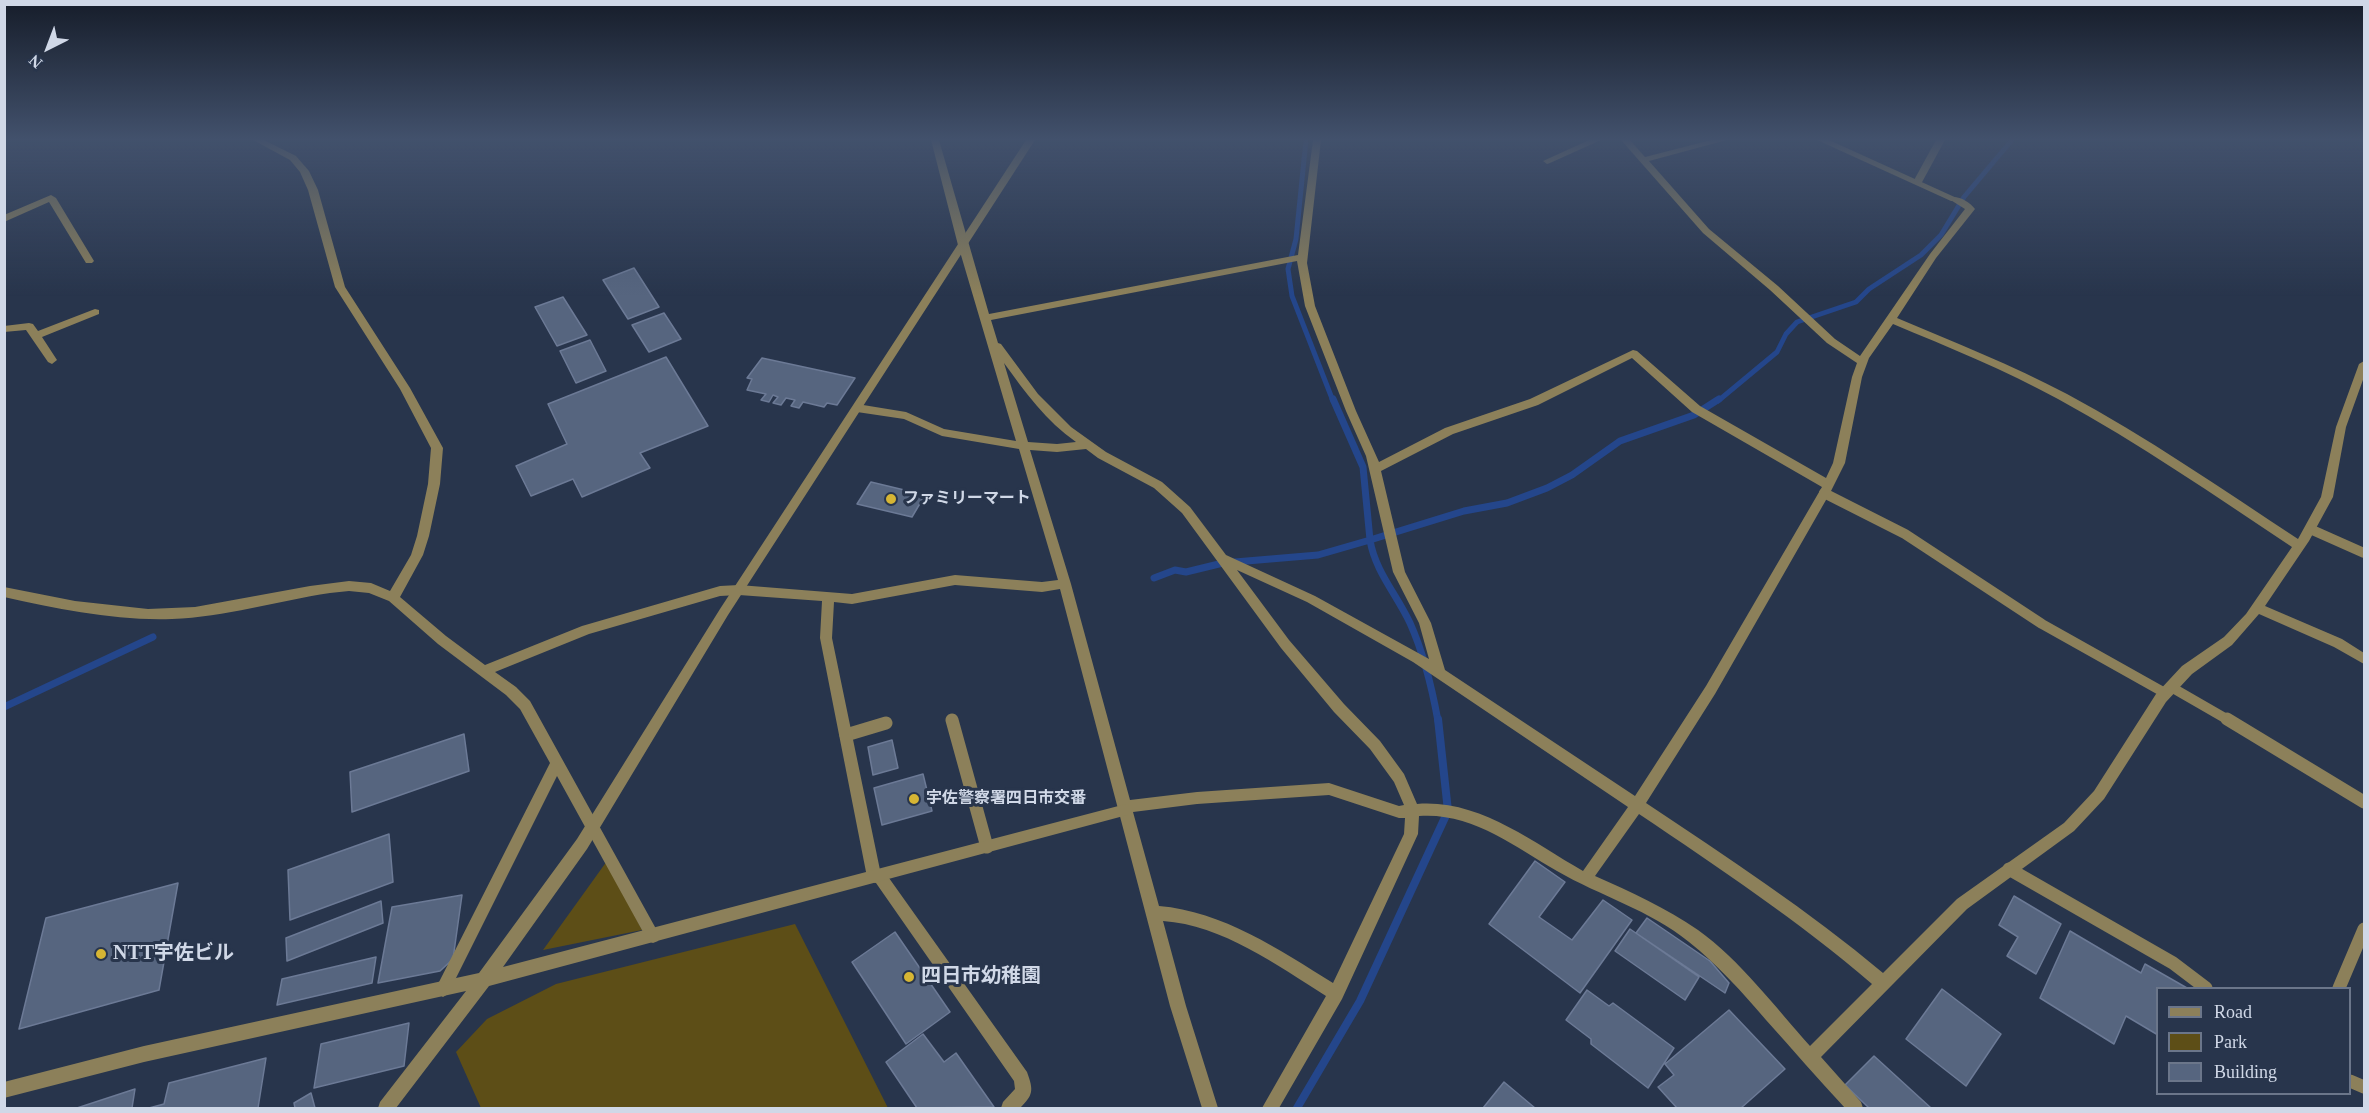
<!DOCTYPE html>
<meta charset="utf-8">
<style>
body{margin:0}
#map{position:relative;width:2369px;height:1113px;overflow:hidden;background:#28354c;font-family:"Times New Roman",serif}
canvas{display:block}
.frame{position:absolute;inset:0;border:6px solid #d0d8e7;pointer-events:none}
.legend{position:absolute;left:2156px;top:987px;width:195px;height:108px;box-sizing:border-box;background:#28354c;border:2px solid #6b768a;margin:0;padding:8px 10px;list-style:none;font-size:18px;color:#d0d8e7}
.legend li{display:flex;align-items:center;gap:12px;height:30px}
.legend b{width:30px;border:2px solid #6b768a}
.north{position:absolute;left:18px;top:18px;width:60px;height:60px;-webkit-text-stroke:4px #28354c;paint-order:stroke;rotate:222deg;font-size:16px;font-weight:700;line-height:24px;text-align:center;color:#d0d8e7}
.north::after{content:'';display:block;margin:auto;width:21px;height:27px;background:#d0d8e7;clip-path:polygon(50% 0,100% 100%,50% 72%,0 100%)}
</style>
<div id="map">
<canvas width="2369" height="1113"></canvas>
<div class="frame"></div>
<ul class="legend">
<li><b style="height:8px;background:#8c805a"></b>Road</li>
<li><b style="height:16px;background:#5d4e17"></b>Park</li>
<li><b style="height:16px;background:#56657f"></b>Building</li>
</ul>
<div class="north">N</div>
</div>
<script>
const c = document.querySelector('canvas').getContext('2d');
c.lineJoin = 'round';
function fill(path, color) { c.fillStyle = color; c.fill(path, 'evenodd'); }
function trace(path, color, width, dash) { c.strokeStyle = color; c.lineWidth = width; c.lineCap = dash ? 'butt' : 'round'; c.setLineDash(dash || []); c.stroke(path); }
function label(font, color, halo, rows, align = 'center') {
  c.font = font + ' "Times New Roman","Noto Sans JP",serif'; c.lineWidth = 6; c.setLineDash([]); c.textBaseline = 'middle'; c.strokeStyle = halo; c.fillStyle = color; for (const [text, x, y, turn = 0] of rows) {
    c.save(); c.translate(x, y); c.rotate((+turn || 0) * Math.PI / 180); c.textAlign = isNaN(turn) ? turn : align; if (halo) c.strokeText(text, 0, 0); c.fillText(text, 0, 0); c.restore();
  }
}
const green = new Path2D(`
 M607 861 642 930 543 950Z
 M795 924 888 1108H481L456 1052 487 1019 556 984Z`);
const streamFar2 = new Path2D(`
 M1306 140 1296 239 1288 269 1292 296 1333 401
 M1718 401 1777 352 1786 334 1797 322 1856 302 1869 289 1921 255 1941 235 1964 197 2012 140`);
const streamFar1 = new Path2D(`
 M1154 578 1175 570 1186 572 1223 563 1318 555 1370 540 1363 467 1333 399
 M4 707 153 637
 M1438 721C1432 688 1424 654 1410 623 1397 595 1375 571 1370 540L1464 511 1507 503 1547 488 1572 475 1620 441 1694 415 1719 399`);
const stream = new Path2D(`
 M1297 1108 1360 1001 1448 811 1438 719`);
const building = new Path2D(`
 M634 268 659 307 628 319 603 280Z
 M563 297 587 335 557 346 535 307Z
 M664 313 681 339 649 352 632 325Z
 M590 340 606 371 576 383 560 351Z
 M666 357 708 426 640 453 650 468 582 497 573 479 531 496 516 466 567 444 548 404Z
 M762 358 855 378 837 405 827 403 824 407 803 402 799 408 791 406 795 400 786 398 781 405 773 403 778 397 773 395 769 402 761 400 766 394 747 390 752 379 747 378Z
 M871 482 925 495 912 517 857 504Z
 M464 734 469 771 352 812 350 772Z
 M892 740 898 768 873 775 868 747Z
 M923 774 932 811 882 825 874 788Z
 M389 834 393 882 290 920 288 870Z
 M1535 861 1565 882 1539 917 1572 940 1603 900 1632 920 1580 993 1489 924Z
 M178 883 159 990 19 1029 46 918Z
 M462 895 453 959 440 971 378 983 392 907Z
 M2014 896 2061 924 2036 974 2007 956 2018 937 1999 925Z
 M381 901 383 923 287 961 286 938Z
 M1647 918 1710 961 1729 983 1725 993 1636 933Z
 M1630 929 1699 977 1685 1000 1615 951Z
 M2070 931 2141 973 2145 964 2187 988H2158V1035L2126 1016 2114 1044 2040 998Z
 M895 932 950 1012 906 1044 852 962Z
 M376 957 372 983 277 1005 282 979Z
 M1942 989 2001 1034 1966 1086 1906 1039Z
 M1587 990 1609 1006 1613 1003 1674 1048 1648 1088 1591 1044V1039L1566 1020Z
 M1729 1010 1785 1069 1741 1108H1677L1658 1087 1674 1075 1665 1064Z
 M409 1023 404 1066 314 1088 321 1044Z
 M923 1034 944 1062 956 1053 994 1107 917 1108 886 1062Z
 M1874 1056 1931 1108H1869L1845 1085Z
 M266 1058 258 1108H149L164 1104 169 1083Z
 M1504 1082 1535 1108H1483Z
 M135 1089 132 1108H77Z
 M311 1093 315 1108H295L294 1103Z`);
const serviceFar1 = new Path2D(`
 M1824 493 1905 534 2042 624 2165 693
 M2310 529 2364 553
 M2171 687 2230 721`);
const service = new Path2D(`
 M2227 719 2364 802
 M952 720 987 847
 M846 735 886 723
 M2009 869 2173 963 2206 988
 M2339 988 2364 929
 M2350 1081 2364 1087`);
const minor = new Path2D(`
 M253 140H264L296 156 309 171 318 190 345 287 410 388 443 448 440 484 429 536 423 555 400 597 446 636 485 665 582 626 720 586 739 585 852 594 955 575 1042 582 1058 580 1019 449 942 436 904 419 857 412 852 408 857 404 906 412 944 429 1016 441 958 245 931 140H939L989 314 1298 255 1313 140H1321L1307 263 1315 306 1356 411 1379 462 1445 428 1530 399 1633 350 1637 351 1700 406 1826 478 1833 463 1852 377 1857 363 1827 343 1770 290 1703 233 1621 140H1630L1645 157 1711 140H1727L1649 161 1709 229 1778 286 1835 339 1860 356 1930 254 1965 209 1949 199 1951 197C1960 196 1970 202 1975 209L1936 258 1897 318C1954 342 2012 365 2067 394 2147 437 2222 489 2298 539L2321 497 2336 427 2359 364 2364 361V377L2346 427 2333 497 2309 541 2265 606 2342 639 2364 653V664L2334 647 2259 614 2232 645 2192 674 2166 702 2104 799 2074 831 1967 909 1821 1057 1861 1102 1863 1108H1845C1818 1079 1793 1050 1766 1020 1742 992 1718 965 1689 942 1650 910 1600 896 1557 871 1514 846 1471 812 1419 816L1418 834 1342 999 1279 1108H1262L1326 996C1277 965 1222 925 1163 921L1186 1006 1218 1108H1202L1170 1006 1060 589 1042 592 955 585 852 604 834 602 832 638 880 870 884 871 1027 1072C1034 1091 1033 1095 1020 1108H1001L1003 1102 1015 1089 1014 1081 876 883 869 882 867 877 820 638 822 601 739 595 720 596 589 634 495 672 516 687 530 701 660 936 658 941 653 943 648 941 557 776 448 994 443 997 438 994 435 989 438 984 550 763 520 709 506 695 438 644 389 601 369 593 349 591 330 593C277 601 225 617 172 619 115 621 59 609 4 597V587L75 601 148 609 195 607 310 586 349 581 371 583 390 591 411 555 417 536 428 484 431 448 400 389 335 287 308 190 300 172 290 160ZM1297 261 1305 306 1346 411 1366 456 1393 572 1419 623 1429 659 1315 596 1226 555 1190 507 1162 482 1106 452 1071 427 1038 394 1001 344 998 343 991 320ZM1893 324C1948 347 2005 370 2058 399 2139 443 2215 496 2292 547L2246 614 2224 637 2182 666 2156 694 2094 791 2064 823 1957 899 1883 973C1808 910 1727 857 1646 803L1715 694 1830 493 1845 463 1862 377 1869 358ZM1632 358 1692 412 1822 487 1706 686 1635 796 1445 670 1431 623 1405 572 1381 471 1453 434 1538 405ZM1004 363C1025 392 1046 421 1076 442L1057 444 1028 442ZM1086 449 1098 458 1154 488 1182 513 1281 648 1334 712 1370 749 1394 782 1404 805 1399 806 1329 783 1197 792 1130 800 1071 584 1030 450 1057 452ZM1237 570 1307 602 1413 662 1628 807 1583 871C1532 842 1479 799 1417 804L1404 774 1380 741 1344 704 1289 640ZM1329 795 1399 818H1405L1404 834 1333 983C1280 950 1222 911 1159 906L1133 812 1197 804ZM1639 814C1719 868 1799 921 1872 984L1810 1046C1776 1008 1739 959 1698 930 1666 908 1631 892 1595 876Z
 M1589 140H1601L1550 163 1547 164 1543 161Z
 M1936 140H1945L1921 184H1915L1913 182Z
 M51 195 56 198 94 261 92 263H86L49 202 4 222V215Z
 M95 309 99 310V314L42 337 57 360 52 364 48 362 26 330 4 332V326L29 323 33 324 38 331Z`);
const tertiary = new Path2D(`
 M1026 140H1035L728 615 587 849 503 967 1126 804 1131 806 1133 810 1131 814 489 986 396 1108H378L380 1102 466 991 144 1062 4 1098V1082L144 1046 479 973 577 839 720 609Z
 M1817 140H1829L1959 199 1957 201H1951Z`);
const markers = [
 [891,499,6,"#d6b534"],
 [914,799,6,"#d6b534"],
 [101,954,6,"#d6b534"],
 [909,977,6,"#d6b534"]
];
const poiNames = [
 ["ファミリーマート",903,499],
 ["宇佐警察署四日市交番",926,799]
];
const nearPoinames = [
 ["NTT宇佐ビル",113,954],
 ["四日市幼稚園",921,977]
];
fill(green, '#5d4e17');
trace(streamFar2, '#24468b', 5);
trace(streamFar1, '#24468b', 7);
trace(stream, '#24468b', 8);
fill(building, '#56657f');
trace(building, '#6c7a96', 1.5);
trace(serviceFar1, '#8c805a', 10);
trace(service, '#8c805a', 13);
fill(minor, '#8c805a');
fill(tertiary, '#8c805a');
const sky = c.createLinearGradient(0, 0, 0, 296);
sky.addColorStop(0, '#161d2a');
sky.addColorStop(0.47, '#42516c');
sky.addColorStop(1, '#42516c00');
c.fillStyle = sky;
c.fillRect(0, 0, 2369, 296);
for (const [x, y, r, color] of markers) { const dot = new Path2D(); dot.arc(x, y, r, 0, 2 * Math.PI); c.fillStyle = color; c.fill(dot); trace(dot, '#28354c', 2); }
label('bold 16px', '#d0d8e7', '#28354c', poiNames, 'left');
label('bold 20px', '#d0d8e7', '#28354c', nearPoinames, 'left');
</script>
